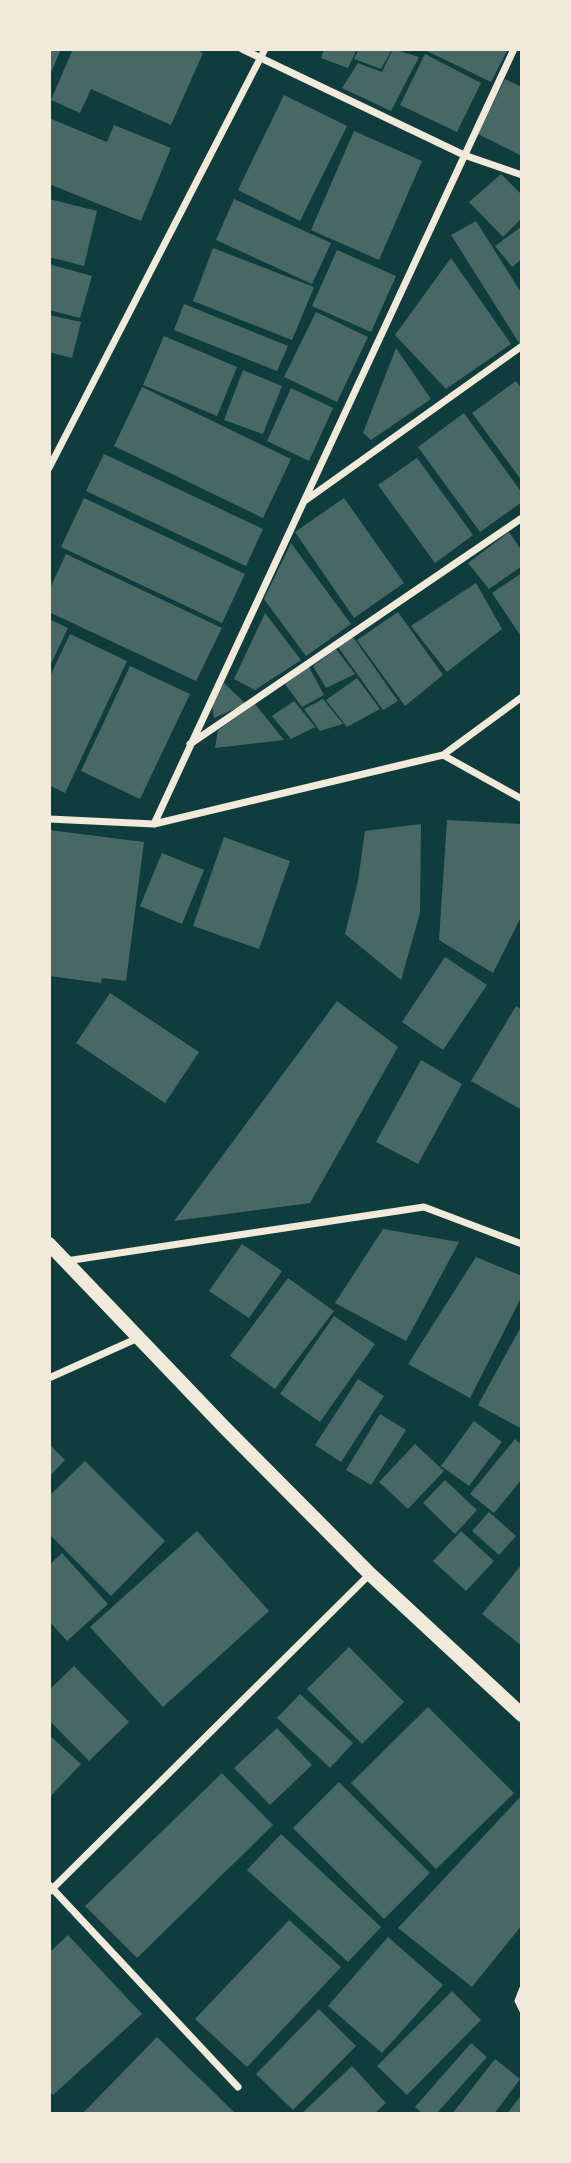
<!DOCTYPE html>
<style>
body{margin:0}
#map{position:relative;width:571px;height:2163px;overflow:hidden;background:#0f3d3e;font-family:Lato,sans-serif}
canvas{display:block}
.frame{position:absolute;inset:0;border:51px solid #f1e9da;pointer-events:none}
</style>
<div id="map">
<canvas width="571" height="2163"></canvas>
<div class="frame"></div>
</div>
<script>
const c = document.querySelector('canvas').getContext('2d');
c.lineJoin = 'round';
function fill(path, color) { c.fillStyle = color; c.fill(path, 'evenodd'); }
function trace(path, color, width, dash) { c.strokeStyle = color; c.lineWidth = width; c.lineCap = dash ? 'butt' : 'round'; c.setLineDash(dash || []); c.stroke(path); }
const building = new Path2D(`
 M49 49H61L49 77Z
 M73 49H195L203 53 171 125 91 89 80 113 51 100Z
 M324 49H357L348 68 321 58Z
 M359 49H392L381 69 354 59Z
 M393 49 419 57 391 111 342 88 358 63 382 72Z
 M423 49H508L491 82Z
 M425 54 481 83 457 132 400 105Z
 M505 79 522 87V156L478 134Z
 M284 95 347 126 300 221 238 190Z
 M49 118 107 142 114 125 171 148 141 221 49 184Z
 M354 131 422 161 379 260 311 230Z
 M501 174 522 195V218L503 237 469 202Z
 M49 199 97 211 84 266 49 257Z
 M234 199 331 243 312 284 216 240Z
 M476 221 522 294V341L519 343 451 235Z
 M522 226V259L512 267 495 246Z
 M213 248 314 287 292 340 193 301Z
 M337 250 396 276 371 332 312 306Z
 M451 258 511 344 446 389 395 335Z
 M49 264 92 276 80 318 49 310Z
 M184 304 288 346 277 371 174 330Z
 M316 312 368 337 337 402 284 377Z
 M49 315 81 322 72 358 49 352Z
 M164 336 237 367 217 416 143 385Z
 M396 348 431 399 371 440 363 433Z
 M243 370 282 386 263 434 224 420Z
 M516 381 522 389V481L472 413Z
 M142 387 291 459 263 518 114 446Z
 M291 388 333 408 309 461 267 441Z
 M464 413 522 493V502L480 532 418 447Z
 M104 454 263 529 246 566 86 491Z
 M417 458 473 535 435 563 378 485Z
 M84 498 245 574 222 623 61 547Z
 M344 498 404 583 354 618 295 532Z
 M509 532 522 551V566L489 589 468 563Z
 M291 543 351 624 306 656 264 599Z
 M66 554 222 628 196 681 49 612V590Z
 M522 573V638L492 593Z
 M476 583 502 629 447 672 411 626Z
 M398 612 443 675 405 706 357 640Z
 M265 613 301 660 255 690 234 679Z
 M49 619 68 628 49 668Z
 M70 634 127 661 65 793 49 785V678Z
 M353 637 398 701 383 710 338 647Z
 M336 649 355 674 326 688 313 666Z
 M130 666 190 694 140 799 81 771Z
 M309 667 324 695 302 707 285 684Z
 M357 678 380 709 347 727 326 700Z
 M224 683 246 704 214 718 212 705Z
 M323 699 343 724 320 731 304 709Z
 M294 701 315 727 291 739 272 716Z
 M255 704 284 740 215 748 218 730Z
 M447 820 522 824V915L493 973 439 940Z
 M421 824 420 913 401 980 345 934 358 881 365 831Z
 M49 830 144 842 126 981 102 978 101 983 49 976Z
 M224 837 290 861 259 949 193 926Z
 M162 853 204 870 182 924 140 906Z
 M445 957 487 985 443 1050 402 1022Z
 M110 993 199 1052 165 1103 76 1043Z
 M337 1001 398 1047 310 1203 174 1221Z
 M516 1006 522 1010V1110L471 1081Z
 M421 1060 462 1084 418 1164 376 1142Z
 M383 1229 459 1242 406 1341 335 1303Z
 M242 1244 282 1271 249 1318 209 1291Z
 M476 1257 522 1276V1296L470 1398 408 1364Z
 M288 1278 334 1311 275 1389 230 1356Z
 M334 1316 375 1344 320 1422 280 1394Z
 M522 1325V1429L478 1405Z
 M358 1379 384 1396 341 1462 315 1445Z
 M380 1414 406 1430 371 1485 346 1470Z
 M474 1421 502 1442 469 1486 441 1466Z
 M515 1439 522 1445V1479L494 1513 470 1494Z
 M49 1444 65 1460 49 1477Z
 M415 1444 444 1471 408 1509 379 1482Z
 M85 1461 165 1541 111 1596 49 1534V1496Z
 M445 1480 477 1510 455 1534 423 1503Z
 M489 1512 516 1536 499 1555 472 1531Z
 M197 1531 269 1611 163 1707 90 1627Z
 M461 1531 494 1561 466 1591 433 1561Z
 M62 1553 108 1604 67 1641 49 1621V1565Z
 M522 1564V1646L482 1614Z
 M349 1647 404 1702 362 1744 307 1689Z
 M74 1666 129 1722 89 1761 49 1720V1690Z
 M300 1694 353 1743 330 1768 277 1718Z
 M428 1707 514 1793 436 1869 351 1783Z
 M277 1728 312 1765 270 1805 234 1768Z
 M49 1735 81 1764 49 1798Z
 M222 1773 273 1825 137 1958 85 1906Z
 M339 1782 430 1873 384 1919 293 1828Z
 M522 1795V1925L472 1987 398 1928Z
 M281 1834 381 1927 348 1962 247 1870Z
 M289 1920 341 1967 247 2067 195 2019Z
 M68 1935 142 2014 53 2095 49 2091V1953Z
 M388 1937 443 1985 382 2053 328 2006Z
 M452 1991 481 2020 407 2095 377 2066Z
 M319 2009 356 2046 293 2110 256 2074Z
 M157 2037 236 2114H82Z
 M471 2043 487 2057 436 2114H423L415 2107Z
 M495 2059 520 2079 494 2114H452Z
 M352 2066 386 2103 374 2114H301Z
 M522 2094V2114H507Z`);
const service = new Path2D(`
 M522 1988 517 2001 522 2011`);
const minor = new Path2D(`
 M242 49 464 155 522 175
 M49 468 265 49
 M306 500 522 346
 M190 744 522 518
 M443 755 522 799
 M49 819 154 824 443 755 522 697
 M154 824 514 49
 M66 1261 424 1207 522 1244
 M49 1378 138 1338
 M49 1885 238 2087
 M49 1892 370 1574`);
const secondary = new Path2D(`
 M49 1244 225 1428 370 1574 522 1715`);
fill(building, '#486865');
trace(service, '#f1e9da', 5);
trace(minor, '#f1e9da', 7);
trace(secondary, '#f1e9da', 14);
</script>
